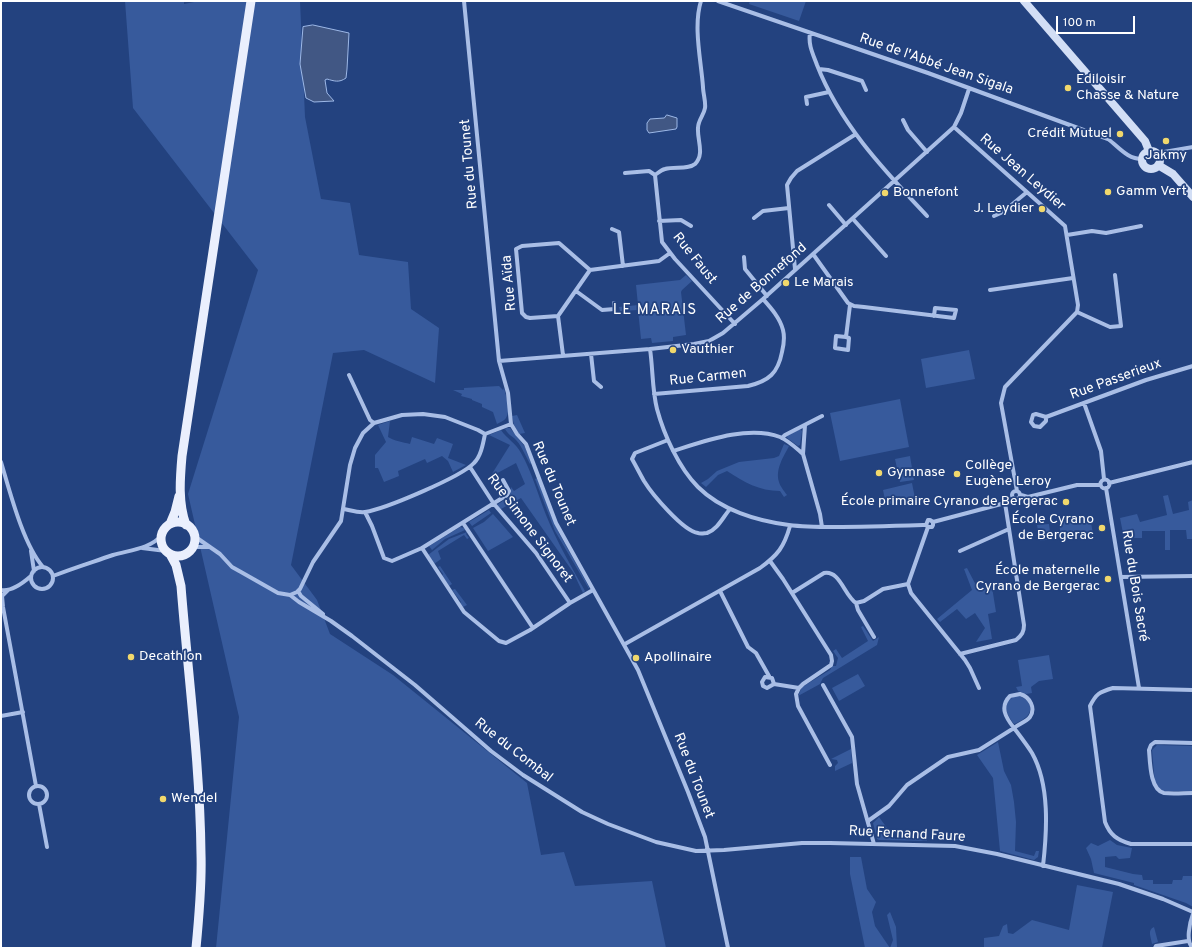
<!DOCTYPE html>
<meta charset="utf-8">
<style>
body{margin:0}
#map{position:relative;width:1194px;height:949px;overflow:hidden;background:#23427f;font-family:Overpass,sans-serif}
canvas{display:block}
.frame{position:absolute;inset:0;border:2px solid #fff;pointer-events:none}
.scale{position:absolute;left:1056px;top:16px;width:79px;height:18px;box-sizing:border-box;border:2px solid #fff;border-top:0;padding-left:5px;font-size:12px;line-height:14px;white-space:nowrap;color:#fff;-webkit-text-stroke:3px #23427f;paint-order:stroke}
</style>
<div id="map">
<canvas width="1194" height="949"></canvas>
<div class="frame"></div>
<div class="scale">100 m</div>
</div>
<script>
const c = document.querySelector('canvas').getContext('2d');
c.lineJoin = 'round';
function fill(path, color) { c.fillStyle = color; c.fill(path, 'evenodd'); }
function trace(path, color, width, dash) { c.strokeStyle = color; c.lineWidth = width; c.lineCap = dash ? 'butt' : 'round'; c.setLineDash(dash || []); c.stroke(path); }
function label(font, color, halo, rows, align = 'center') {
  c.font = font + ' Overpass,sans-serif'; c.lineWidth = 3.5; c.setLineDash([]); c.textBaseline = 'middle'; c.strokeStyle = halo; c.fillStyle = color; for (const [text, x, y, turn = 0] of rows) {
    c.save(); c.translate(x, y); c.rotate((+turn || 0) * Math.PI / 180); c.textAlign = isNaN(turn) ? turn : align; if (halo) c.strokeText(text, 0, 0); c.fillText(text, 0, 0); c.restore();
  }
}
const green = new Path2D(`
 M125 1H184V4L199 1H300L305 117 321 199 350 203 359 255 408 262 411 309 439 328 435 383 364 350 333 353 291 565 317 600 330 634 393 675 527 783 541 855 564 852 575 886 652 881 666 948H216L239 717 188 494 258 270 133 108Z
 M750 1H806L799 21 749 4Z
 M686 275 692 281 682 290 681 292 686 335 673 337V341L652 343 651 338 641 339 638 310 620 311 619 307 638 305 636 285 680 280Z
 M969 350 975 379 926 388 921 359Z
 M499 386 503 390 504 388C506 396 511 411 506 418 504 421 500 422 497 424L493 412 482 407V404L472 400V399L461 396 462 394 453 390H464V388Z
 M900 399 909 447 840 461 830 413Z
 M517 415 525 433 519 434 514 425 512 416Z
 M390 421 388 437C394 441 403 442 410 444L412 437 434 444 437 438 453 444 448 458 466 465 453 472 448 461 442 456 427 463 425 459 398 471 399 476 384 482 378 468H375V455L386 442 378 425Z
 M507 428H510L525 447 531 463 530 464C525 455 521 444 514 438 510 435 508 434 505 429Z
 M800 429 802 431 800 445 798 446 787 438 786 436Z
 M501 430C507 439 516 443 521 453 532 472 538 495 546 515 557 542 571 566 585 591L583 593 573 572 521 498 501 509 497 505 510 496 511 487 514 491 525 484 516 463 490 477 510 445 489 435Z
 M784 444 789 446C784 456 775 469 779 482 780 486 784 491 787 495L784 497 780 491C759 491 744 482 727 471L718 475 706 487 701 483 708 479 717 471 739 462 774 458 779 456Z
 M910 456 914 480 900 482 895 459Z
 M537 478 559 533 589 587V589L555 531 535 479Z
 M912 483 915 498 886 505 883 490Z
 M1168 495 1173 514 1189 510 1188 502 1193 500V539H1187L1186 530H1170V550H1165V531H1142V538H1124L1120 518 1137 514 1140 522 1167 515 1163 496Z
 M489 510 491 513 472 526 469 522Z
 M493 514 513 537 488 551 473 528 484 522Z
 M1090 517 1093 534 1061 538 1059 522Z
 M1049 524 1051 539 1040 541 1037 525Z
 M460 527 464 528 465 530 445 539 432 550 429 546Z
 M467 532 466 534 469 538 467 539 464 535 438 551 441 559 434 564 428 555 449 539Z
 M440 566 452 584 449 586 442 576 443 574 438 567Z
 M967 568 978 589 992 587 996 612 988 614 992 639 976 642 985 628 975 613 966 619 957 609 940 622 937 619 972 590 964 569Z
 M455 589 467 605 463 607 460 603 461 602 452 590Z
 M863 626 873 641 879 637 877 645 823 678 820 684 798 696 802 687 830 670 832 666H836L838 658 833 651 836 649 842 658 868 641 861 627Z
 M1049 655 1053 679 1039 681 1031 687 1032 693 1026 694 1018 691 1016 687 1022 686 1018 660Z
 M858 674 865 686 839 701 832 688Z
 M1015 696C1025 695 1035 706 1028 715 1025 719 1019 722 1014 724 1007 714 1000 704 1015 696Z
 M998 742 1004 771 1011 785 1014 802 1016 822 1015 851 1034 856 1036 851H1039L1038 857 1034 860 1000 851 993 778 977 755Z
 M1157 745 1193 746V791H1162L1158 789 1155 784 1152 750Z
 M851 749 852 763 835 771V766L838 763 837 760 831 759Z
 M879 817 895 839H927V841L879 840 877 839 873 823Z
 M1110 840 1117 845 1132 848 1130 858 1119 859 1116 856 1105 857V867L1133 874 1142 875 1143 880H1153V884H1172L1173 880H1182L1183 876H1193V907L1186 903 1134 885V883L1094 873 1091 859 1086 848 1091 843 1098 846Z
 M850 857H861L867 889 876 902 872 912 875 926 890 948H865L850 874Z
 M1077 885 1113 892 1102 948H984V938L999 936 1003 926 1007 924 1008 933 1013 934 1032 920 1069 930Z
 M890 912 896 927 897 948H890L893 940 887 915Z
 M1154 927 1158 942 1152 944C1151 937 1147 930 1154 927Z`);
const water = new Path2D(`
 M313 25 349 33 347 69 346 78C339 83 334 81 327 79L325 80 327 93 334 101 314 102 306 98 300 64 303 27Z
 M667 115 677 118V127L676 129 649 133 647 130V123L650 119 664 118Z`);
const street = new Path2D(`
 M464 1 499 361 508 393 511 424 517 434 526 444 556 523 638 670 688 792 705 837 728 948
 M718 1 928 73 1108 139C1119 147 1127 159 1142 159
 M810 33C808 45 813 54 817 65 840 124 884 170 927 216
 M819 69 828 70 862 81 866 90
 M807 104 806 97 829 92
 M903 120 908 130 927 152
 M954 127 1065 226 1078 305 1077 312
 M1158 155 1164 152 1193 147
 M625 173 649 171 655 175C658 173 661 170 665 169 674 166 688 170 695 164 705 154 697 140 698 128 698 120 704 115 705 108 706 102 703 93 703 87 701 60 693 26 701 1
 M655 175 662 242 675 259 735 324
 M829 205 846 225
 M994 216 1003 212 1027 192
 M754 218 763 211 789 208
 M853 219 886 256
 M659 221 681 220 691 226
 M612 229 619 232 623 266
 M1067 235 1092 231 1106 233 1141 226
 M813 254 848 303 854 306 864 307 954 318 956 310 935 308 934 316
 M744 257 745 269 767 296
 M795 269 787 185 791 178 797 171 856 134
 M990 290 1073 278
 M576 291 602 310 615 309 614 303
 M1077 312 1110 327 1121 326 1115 275
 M558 316 530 318 526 317 522 313 516 249 522 246 559 243 590 270
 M846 337 849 338 848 350 835 348 836 336 846 337 850 305
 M650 349C653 369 652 389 657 409 664 435 679 468 698 487 721 510 757 521 789 525 804 527 819 527 834 527 865 527 895 526 926 525
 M591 354 594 381 601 387
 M563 355 558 316 590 270 659 261 670 253
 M499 361 650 349 694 344 709 341 723 333 763 299 954 127 961 113 969 89
 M349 375 370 420 374 423
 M654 394 748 386C769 381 778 373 782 352 784 344 785 338 783 330 780 318 771 308 763 299
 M1084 403 1101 451 1104 479
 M1046 417V421L1040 427 1034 426 1031 422 1033 415 1036 414 1046 417 1146 380 1193 366
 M782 438 785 435 822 416
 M668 440 635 453 632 459C636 466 640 474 644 481 652 494 683 531 698 533 700 534 705 533 707 533 718 529 723 517 730 509
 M673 451C705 441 748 425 780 437 789 441 796 448 803 454L820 514 822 527
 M803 454 805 425
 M1 462C10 492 23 544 43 567
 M470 467 494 504 536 553 570 603
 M1100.5 484a4.5 4.5 0 1 1 9 0a4.5 4.5 0 1 1-9 0Z
 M1109 483 1193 462
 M1106 488 1139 688
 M1012 495a4 4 0 1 1 8 0a4 4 0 1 1-8 0Z
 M1017 491 1001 403 1005 387 1077 312
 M1021 495 1028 497 1077 485H1100
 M344 509C350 510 358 513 365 512 385 509 461 477 474 463 481 456 483 444 485 434L511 424
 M365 512 372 526 384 558 392 561 422 548 507 495 509 491 503 480
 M933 522V525L932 527H928L926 525 928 520H930L933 522 1005 503 1014 499
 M463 523 533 628
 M928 527 908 584 911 593 965 660 970 668 979 688
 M194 533 197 538 220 554 232 567 241 572 278 593 290 595 299 602 331 621 352 636 415 685 491 751 523 775 582 812 608 824 656 842 696 851 724 850 802 843H830L955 846 997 854 1119 884 1163 899 1193 912
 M142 548 166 551
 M422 548 464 612 499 641 506 643 530 630 570 603 593 590
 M191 550 196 547H209
 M31 551 34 571
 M960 551 1009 529
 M770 561 783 579 831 655 832 661 831 665 803 684 799 688 796 694 798 706 830 765
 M31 578a11 11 0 1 1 22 0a11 11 0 1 1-22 0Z
 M53 576C73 568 93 562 113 555 130 550 150 549 162 535
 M1121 577 1193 576
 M1 590C11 592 23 583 31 576
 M8 590 2 596 3 607 36 786
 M298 591 301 596 323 614
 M720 591 748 647 756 653 769 676
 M792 593 824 573C840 570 844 595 856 603L864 601 883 589 908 584
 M290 595 297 592 300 589 313 562 341 521 350 465 355 448 363 433 374 423 402 415 423 414 445 417 478 430 485 434
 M856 603 858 610 874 637
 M625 644 760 568C778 555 784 547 790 526
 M960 654 1016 640C1022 635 1024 632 1024 625L1005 503
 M774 684 767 688 763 686 762 682 765 677 772 678 774 684 799 688
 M823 685 852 737 857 784 874 844
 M1193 690 1113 688C1099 692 1096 694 1090 706L1105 822C1110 835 1117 840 1131 844H1193
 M1020 694C1030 697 1036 708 1030 717 1026 722 1019 724 1014 728 1006 718 999 707 1010 696Z
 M1 716 23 712
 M1193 743 1155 742 1151 745 1149 750C1150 762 1150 790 1164 793 1173 794 1184 793 1193 793
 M29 795a9 9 0 1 1 18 0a9 9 0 1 1-18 0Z
 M39 804 47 847
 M868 821 889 806 907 785 948 757 979 750 1014 728C1020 736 1027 745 1032 753 1050 785 1047 831 1043 866
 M1155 948 1156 946 1188 941
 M1193 948C1185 942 1190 922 1193 914`);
const secondary = new Path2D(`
 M1024 1 1145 141 1149 151
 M1142 160a9 9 0 1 1 18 0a9 9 0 1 1-18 0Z
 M1158 165 1173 174 1193 197`);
const primary = new Path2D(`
 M161 539a17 17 0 1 1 34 0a17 17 0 1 1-34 0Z
 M170 524 175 512 179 496
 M186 525C178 503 180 479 182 456L251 1
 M170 554 176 565 181 586C188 675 200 764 201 854 202 885 199 917 196 948`);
const markers = [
 [1068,88,4,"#f1d86c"],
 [1120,134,4,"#f1d86c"],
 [1166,141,4,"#f1d86c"],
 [1108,192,4,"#f1d86c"],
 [885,193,4,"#f1d86c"],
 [1042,209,4,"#f1d86c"],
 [786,283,4,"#f1d86c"],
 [673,350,4,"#f1d86c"],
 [879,473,4,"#f1d86c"],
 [957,474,4,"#f1d86c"],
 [1066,502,4,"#f1d86c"],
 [1102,528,4,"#f1d86c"],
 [1108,579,4,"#f1d86c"],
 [131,657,4,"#f1d86c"],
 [636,658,4,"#f1d86c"],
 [163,799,4,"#f1d86c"]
];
const streetNames = [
 ["Rue de l'Abbé Jean Sigala",936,65,19],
 ["Rue du Tounet",470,164,-95],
 ["Rue Jean Leydier",1022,173,41],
 ["Rue Faust",694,259,51],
 ["Rue Aïda",510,283,-95],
 ["Rue de Bonnefond",762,284,-41],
 ["Rue Carmen",708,378,-6],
 ["Rue Passerieux",1116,380,-20],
 ["Rue du Tounet",553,484,67],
 ["Rue Simone Signoret",529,529,53],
 ["Rue du Bois Sacré",1134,586,81],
 ["Rue du Combal",513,751,38],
 ["Rue du Tounet",693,776,69],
 ["Rue Fernand Faure",907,835,3]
];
const poiNames = [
 ["Ediloisir",1076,80],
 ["Chasse & Nature",1076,96],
 ["Crédit Mutuel",1112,134,"right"],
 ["Jakmy",1166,156,"center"],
 ["Gamm Vert",1116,192],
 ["Bonnefont",893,193],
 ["J. Leydier",1034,209,"right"],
 ["Le Marais",794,283],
 ["Vauthier",681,350],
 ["Collège",965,466],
 ["Eugène Leroy",965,482],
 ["Gymnase",887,473],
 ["École primaire Cyrano de Bergerac",1058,502,"right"],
 ["École Cyrano",1094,520,"right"],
 ["de Bergerac",1094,536,"right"],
 ["École maternelle",1100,571,"right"],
 ["Cyrano de Bergerac",1100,587,"right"],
 ["Decathlon",139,657],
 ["Apollinaire",644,658],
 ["Wendel",171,799]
];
const neighbourhoodNames = [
 ["LE MARAIS",655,311]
];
fill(green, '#375a9c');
fill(water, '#415784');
trace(water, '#9db8e7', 1);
trace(street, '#a9bee6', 4);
trace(secondary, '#d2def5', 8);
trace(primary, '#eaeffd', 9);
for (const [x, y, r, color] of markers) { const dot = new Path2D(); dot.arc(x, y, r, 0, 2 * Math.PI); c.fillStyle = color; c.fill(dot); trace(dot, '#23427f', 1.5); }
label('14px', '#fff', '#23427f', streetNames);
label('14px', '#fff', '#23427f', poiNames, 'left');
c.letterSpacing = '1px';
label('15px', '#fff', '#23427f', neighbourhoodNames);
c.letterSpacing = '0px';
</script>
